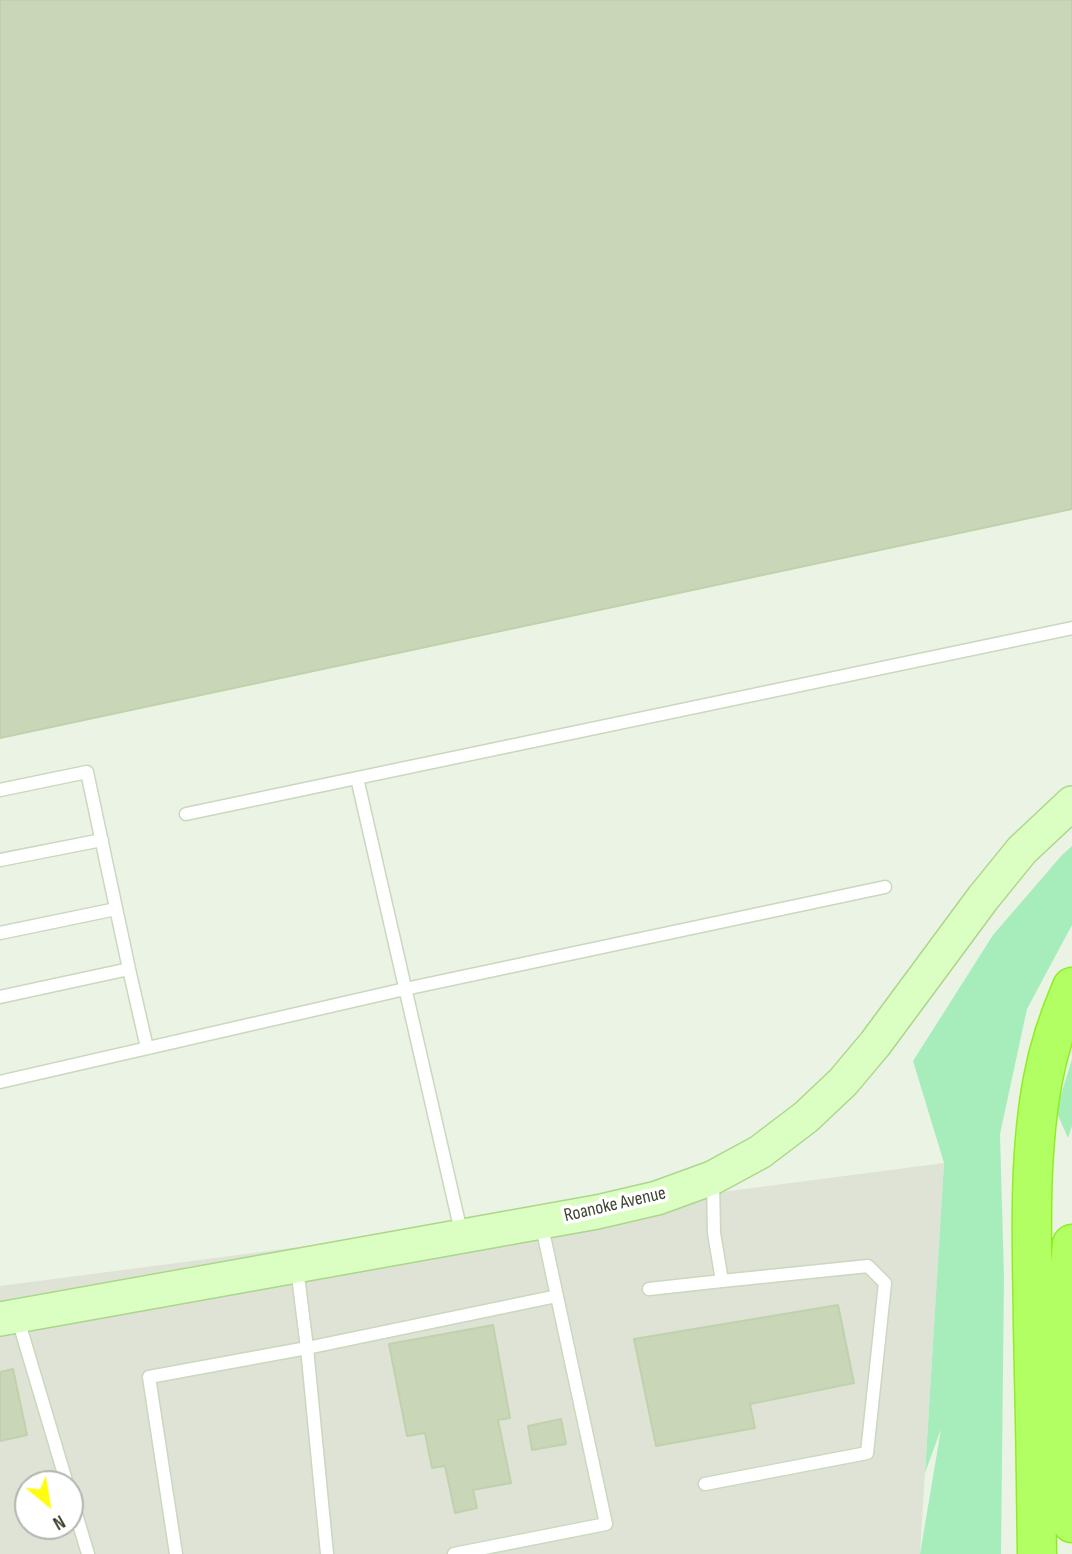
<!DOCTYPE html>
<style>
body{margin:0}
#map{position:relative;width:1072px;height:1554px;overflow:hidden;background:#ebf4e4;font-family:"Sofia Sans Condensed",sans-serif}
canvas{display:block}
.north{position:absolute;left:14px;top:1470px;width:70px;height:70px;box-sizing:border-box;background:#fff;border:2px solid #b2b5ad;border-radius:50%;rotate:150deg;font-size:19px;font-weight:700;line-height:28px;text-align:center;color:#3e4633}
.north::after{content:'';display:block;margin:auto;width:24px;height:32px;background:#fffc0f;clip-path:polygon(50% 0,100% 100%,50% 72%,0 100%)}
</style>
<div id="map">
<canvas width="1072" height="1554"></canvas>
<div class="north">N</div>
</div>
<script>
const c = document.querySelector('canvas').getContext('2d');
c.lineJoin = 'round';
function fill(path, color) { c.fillStyle = color; c.fill(path, 'evenodd'); }
function trace(path, color, width, dash) { c.strokeStyle = color; c.lineWidth = width; c.lineCap = dash ? 'butt' : 'round'; c.setLineDash(dash || []); c.stroke(path); }
function label(font, color, halo, rows, align = 'center') {
  c.font = font + ' "Sofia Sans Condensed",sans-serif'; c.lineWidth = 7; c.setLineDash([]); c.textBaseline = 'middle'; c.strokeStyle = halo; c.fillStyle = color; for (const [text, x, y, turn = 0] of rows) {
    c.save(); c.translate(x, y); c.rotate((+turn || 0) * Math.PI / 180); c.textAlign = isNaN(turn) ? turn : align; if (halo) c.strokeText(text, 0, 0); c.fillText(text, 0, 0); c.restore();
  }
}
const industrial = new Path2D(`
 M944 1163 920 1554H0V1286ZM28 1484H70V1526H28Z`);
const green = new Path2D(`
 M1072 846V925L1027 1009 1000 1134 1004 1277 1001 1554H920L941 1429 925 1473 944 1163 913 1061 993 935 1062 855Z
 M1072 1059V1126L1068 1138 1056 1111Z`);
const building = new Path2D(`
 M0 0H1072V509L0 738Z
 M838 1305 854 1383 750 1404 755 1428 656 1446 634 1339Z
 M493 1325 510 1418 498 1420 511 1483 473 1490 477 1508 455 1513 445 1466 432 1468 425 1433 407 1436 389 1344Z
 M13 1369 27 1435 0 1441V1372Z
 M561 1419 566 1444 532 1450 528 1426Z`);
const lane = new Path2D(`
 M0 790 87 772 129 969 0 997
 M186 814 357 778
 M0 860 102 840
 M0 933 116 909
 M129 969 147 1048
 M0 1082 405 989 885 887
 M462 1236 357 778 1072 628
 M649 1289 722 1281 714 1233 713 1181
 M17 1316 67 1484
 M705 1484 867 1453 885 1283 868 1266 722 1281
 M70 1494 88 1554
 M176 1554 149 1377 307 1348 297 1268
 M327 1554 307 1348 557 1296
 M454 1554 606 1524 541 1222`);
const secondary = new Path2D(`
 M0 1319 597 1212 657 1198 712 1178 760 1152 806 1117 843 1082 875 1044 983 898 1022 850 1072 803`);
const highway = new Path2D(`
 M1072 1244C1061 1338 1066 1430 1072 1523
 M1037 1554C1036 1477 1035 1401 1033 1324 1032 1245 1028 1157 1043 1079 1049 1047 1059 1017 1072 987`);
const streetNames = [
 ["Roanoke Avenue",615,1205,-13]
];
fill(industrial, '#dee3d6');
fill(green, '#a7edbb');
fill(building, '#c9d6b8');
trace(building, '#c0d2aa', 2);
trace(lane, '#cad8bc', 15);
trace(secondary, '#acd68c', 36);
trace(highway, '#8fee23', 41);
trace(lane, '#fff', 12);
trace(secondary, '#dbffc2', 33);
trace(highway, '#b1ff63', 38);
label('19px', '#3e4633', '#fff', streetNames);
</script>
